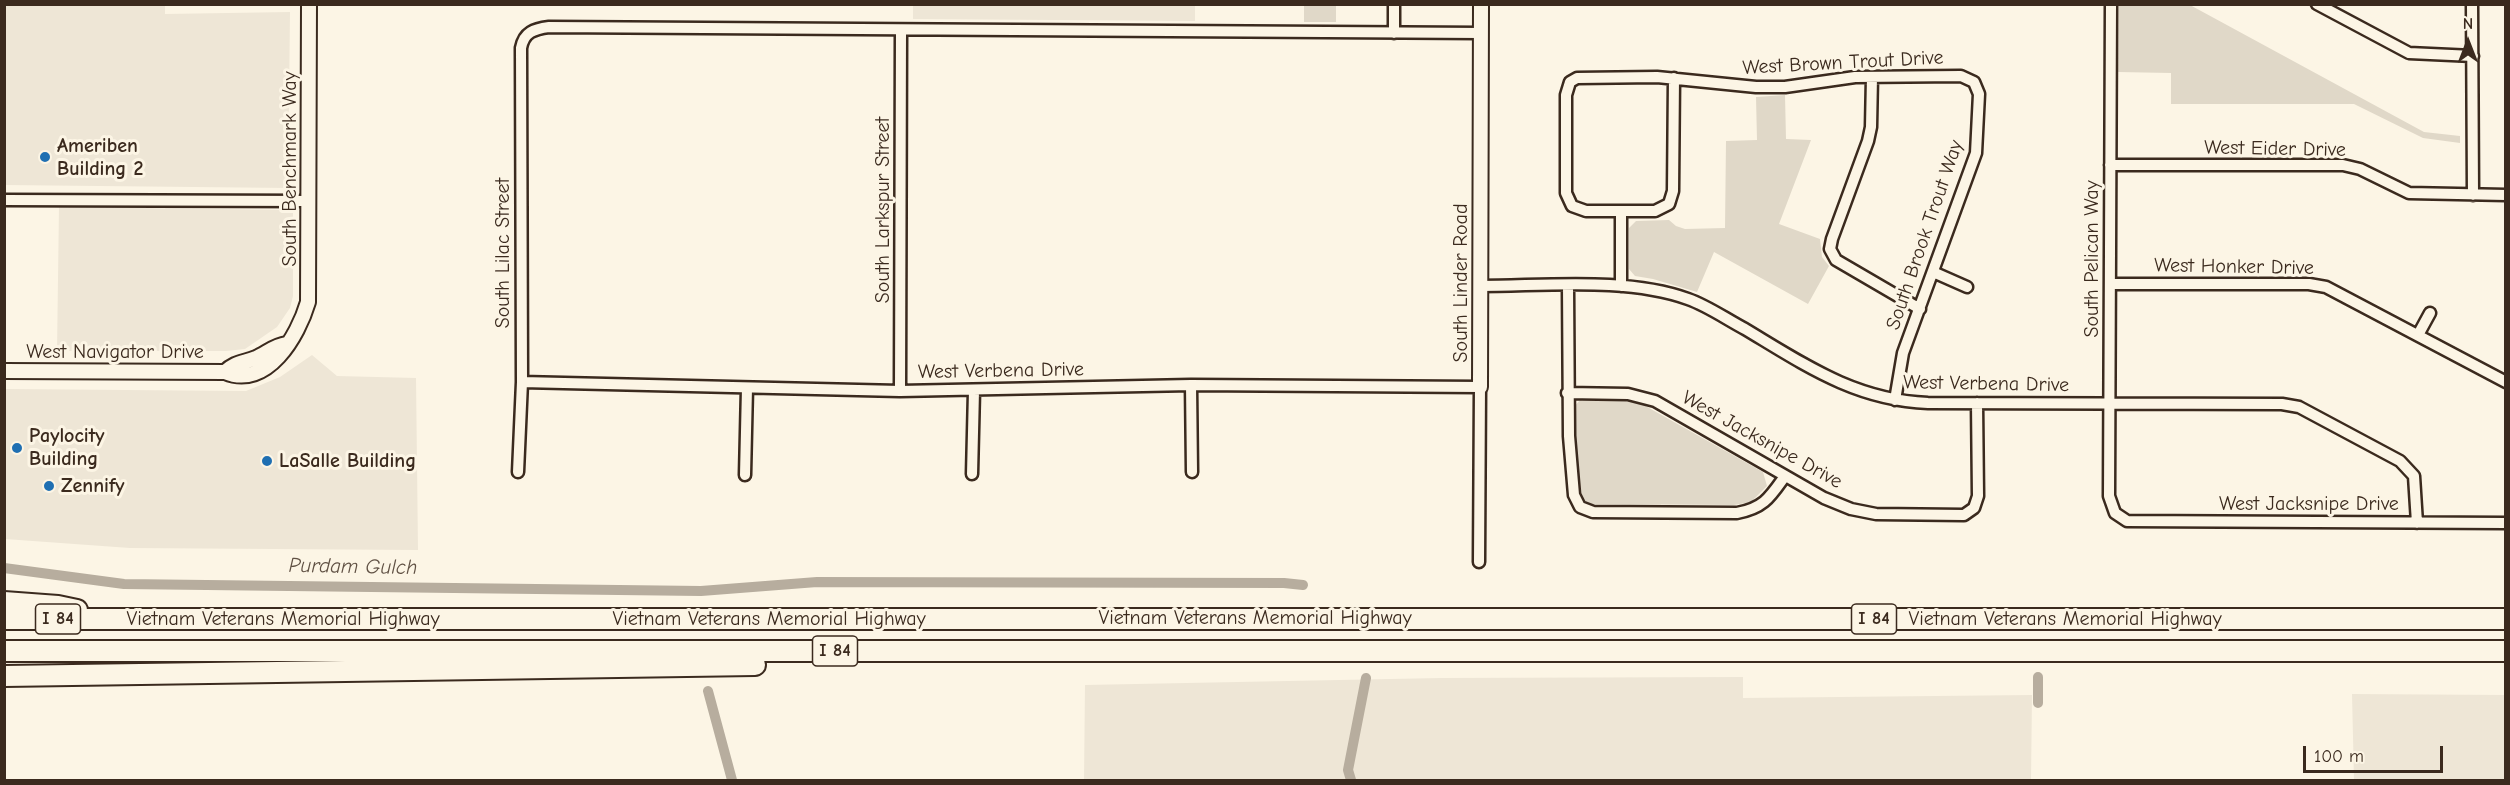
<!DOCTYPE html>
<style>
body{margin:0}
#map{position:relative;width:2510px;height:785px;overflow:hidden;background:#fcf5e5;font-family:"Comic Neue",sans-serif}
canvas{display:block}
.frame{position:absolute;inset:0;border:6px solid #3b2a1e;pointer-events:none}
.north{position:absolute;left:2438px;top:12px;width:60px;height:60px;-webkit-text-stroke:4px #fcf5e5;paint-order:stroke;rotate:0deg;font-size:16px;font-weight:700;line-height:24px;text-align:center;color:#3b2a1e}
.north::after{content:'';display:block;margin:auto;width:21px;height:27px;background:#3b2a1e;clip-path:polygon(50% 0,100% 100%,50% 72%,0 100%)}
.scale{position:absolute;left:2303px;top:746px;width:140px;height:27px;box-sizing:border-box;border:3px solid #3b2a1e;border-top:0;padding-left:8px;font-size:18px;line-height:21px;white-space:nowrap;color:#3b2a1e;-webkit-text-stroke:4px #fcf5e5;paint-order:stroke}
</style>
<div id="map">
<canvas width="2510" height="785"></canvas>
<div class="frame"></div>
<div class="north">N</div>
<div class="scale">100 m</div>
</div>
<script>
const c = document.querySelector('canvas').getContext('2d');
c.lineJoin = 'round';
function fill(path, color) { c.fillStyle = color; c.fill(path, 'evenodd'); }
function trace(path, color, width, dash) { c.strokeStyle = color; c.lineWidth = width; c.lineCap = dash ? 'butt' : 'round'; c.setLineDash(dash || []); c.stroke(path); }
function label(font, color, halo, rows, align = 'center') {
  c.font = font + ' "Comic Neue",sans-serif'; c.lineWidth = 6; c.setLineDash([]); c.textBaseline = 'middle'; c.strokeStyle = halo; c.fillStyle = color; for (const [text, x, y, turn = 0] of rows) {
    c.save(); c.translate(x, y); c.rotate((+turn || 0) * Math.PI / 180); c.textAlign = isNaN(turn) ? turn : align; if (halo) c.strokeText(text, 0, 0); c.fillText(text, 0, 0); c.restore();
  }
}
const built = new Path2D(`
 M5 4 165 5V14L290 12 288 188 5 185Z
 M913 5H1195V21L913 19Z
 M59 207 293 210V296L290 308 277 327 245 349 226 351H57Z
 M312 355 337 376 416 378 418 550 130 548 5 539V389L246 391 280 377Z
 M1743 677V698L2032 695 2031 780H1084L1085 685 1441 678Z
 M2352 694 2505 695V780H2354Z`);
const green = new Path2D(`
 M1304 5H1336V22H1304Z
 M2119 5H2190L2424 132 2460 136V143L2423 138 2354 104H2171V73L2118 72Z
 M1785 95 1786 139 1811 140 1779 224 1820 239 1822 257 1829 266 1808 304 1714 252 1697 292 1653 279 1635 276 1629 269V228L1636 221 1669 220 1676 226 1685 229 1725 228 1726 141 1757 140 1756 97Z
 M1581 399H1615L1642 404 1763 472 1767 486 1751 502 1734 505 1585 504C1572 491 1574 427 1573 408Z`);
const canal = new Path2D(`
 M4 568 124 584 701 591 817 582 1284 583 1303 585
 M708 691 732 780
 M2038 703V677
 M1351 780 1348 770 1366 678`);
const minor = new Path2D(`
 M2111 4 2109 496 2115 513 2127 521 2506 523
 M2317 4 2409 53 2473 56
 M2472 4 2473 195
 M1394 33V4
 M1872 77 1871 127 1868 141 1832 239 1830 249 1836 260 1920 309
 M1674 78 1673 191 1669 204 1655 211H1586L1572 206 1566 193V95L1570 82 1577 78 1657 77 1756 87H1785L1855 77 1961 76 1974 82 1979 94 1976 153 1903 353 1895 400
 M2110 165H2343L2360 169 2409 193 2506 195
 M4 200 309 201
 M1621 211V286
 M1933 272 1967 287
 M2110 284H2309L2326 287 2506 382
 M1480 286C1546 286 1627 277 1688 299 1708 306 1726 319 1745 329 1805 365 1855 400 1928 403L2282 404 2299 407 2400 461 2414 476 2417 523
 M1568 286 1569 436 1574 495 1580 507 1593 512 1737 513C1764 508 1770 497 1785 476
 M2418 335 2430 313
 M522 382 900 391 1191 385 1480 387 1479 562
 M1191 385 1192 472
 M900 391 901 30
 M1567 393 1628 394 1655 401 1824 498 1851 509 1876 514 1964 515 1974 508 1978 496 1977 403
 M518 472 522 382 521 48C524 32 534 29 549 27L1481 33
 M972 474 974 391
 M745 475 747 388`);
const tertiary = new Path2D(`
 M287 344C274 346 267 353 256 358 244 363 235 362 225 372 267 390 298 336 308 302L309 4
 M4 371 225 372
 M1480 387 1481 4`);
const motorway = new Path2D(`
 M4 602 58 606 77 610
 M4 619H2506
 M4 651H2506
 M4 676 755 665`);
const markers = [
 [45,157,6,"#1f6fb2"],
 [17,448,6,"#1f6fb2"],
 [267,461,6,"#1f6fb2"],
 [49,486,6,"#1f6fb2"]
];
const shields = [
 [58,619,45],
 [1874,619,45],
 [835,651,45]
];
const shieldNames = [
 ["I 84",58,619],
 ["I 84",1874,619],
 ["I 84",835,651]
];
const streetNames = [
 ["West Brown Trout Drive",1843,63,-3],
 ["West Eider Drive",2275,149,1],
 ["South Benchmark Way",290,169,-90],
 ["South Larkspur Street",883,210,-90],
 ["South Brook Trout Way",1925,235,-71],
 ["South Lilac Street",503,253,-90],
 ["South Pelican Way",2092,259,-90],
 ["West Honker Drive",2234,267,1],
 ["South Linder Road",1461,283,-90],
 ["West Navigator Drive",115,352],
 ["West Verbena Drive",1001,371,-1],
 ["West Verbena Drive",1986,384,1],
 ["West Jacksnipe Drive",1762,440,29],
 ["West Jacksnipe Drive",2309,504],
 ["Vietnam Veterans Memorial Highway",1255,618],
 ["Vietnam Veterans Memorial Highway",283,619],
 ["Vietnam Veterans Memorial Highway",769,619],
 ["Vietnam Veterans Memorial Highway",2065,619]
];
const poiNames = [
 ["Ameriben",57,146],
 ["Building 2",57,169],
 ["Paylocity",29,436],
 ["Building",29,459],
 ["LaSalle Building",279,461],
 ["Zennify",61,486]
];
const waterNames = [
 ["Purdam Gulch",353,567,1]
];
fill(built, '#eee6d6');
fill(green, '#e0d8c8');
trace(canal, '#b7ad9e', 10);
trace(minor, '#3b2a1e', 15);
trace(tertiary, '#3b2a1e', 18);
trace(motorway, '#3b2a1e', 24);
trace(minor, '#fcf5e5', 10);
trace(tertiary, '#fcf5e5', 14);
trace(motorway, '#fcf5e5', 20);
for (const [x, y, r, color] of markers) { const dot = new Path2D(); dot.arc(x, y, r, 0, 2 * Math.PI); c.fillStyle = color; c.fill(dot); trace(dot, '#fcf5e5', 2); }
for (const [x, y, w] of shields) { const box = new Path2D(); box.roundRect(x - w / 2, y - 15, w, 30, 4.5); c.fillStyle = '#fcf5e5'; c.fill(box); trace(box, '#3b2a1e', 1.5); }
label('bold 18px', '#3b2a1e', null, shieldNames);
label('20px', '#3b2a1e', '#fcf5e5', streetNames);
label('bold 20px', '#3b2a1e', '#fcf5e5', poiNames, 'left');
label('italic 21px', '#605144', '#fcf5e5', waterNames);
</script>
